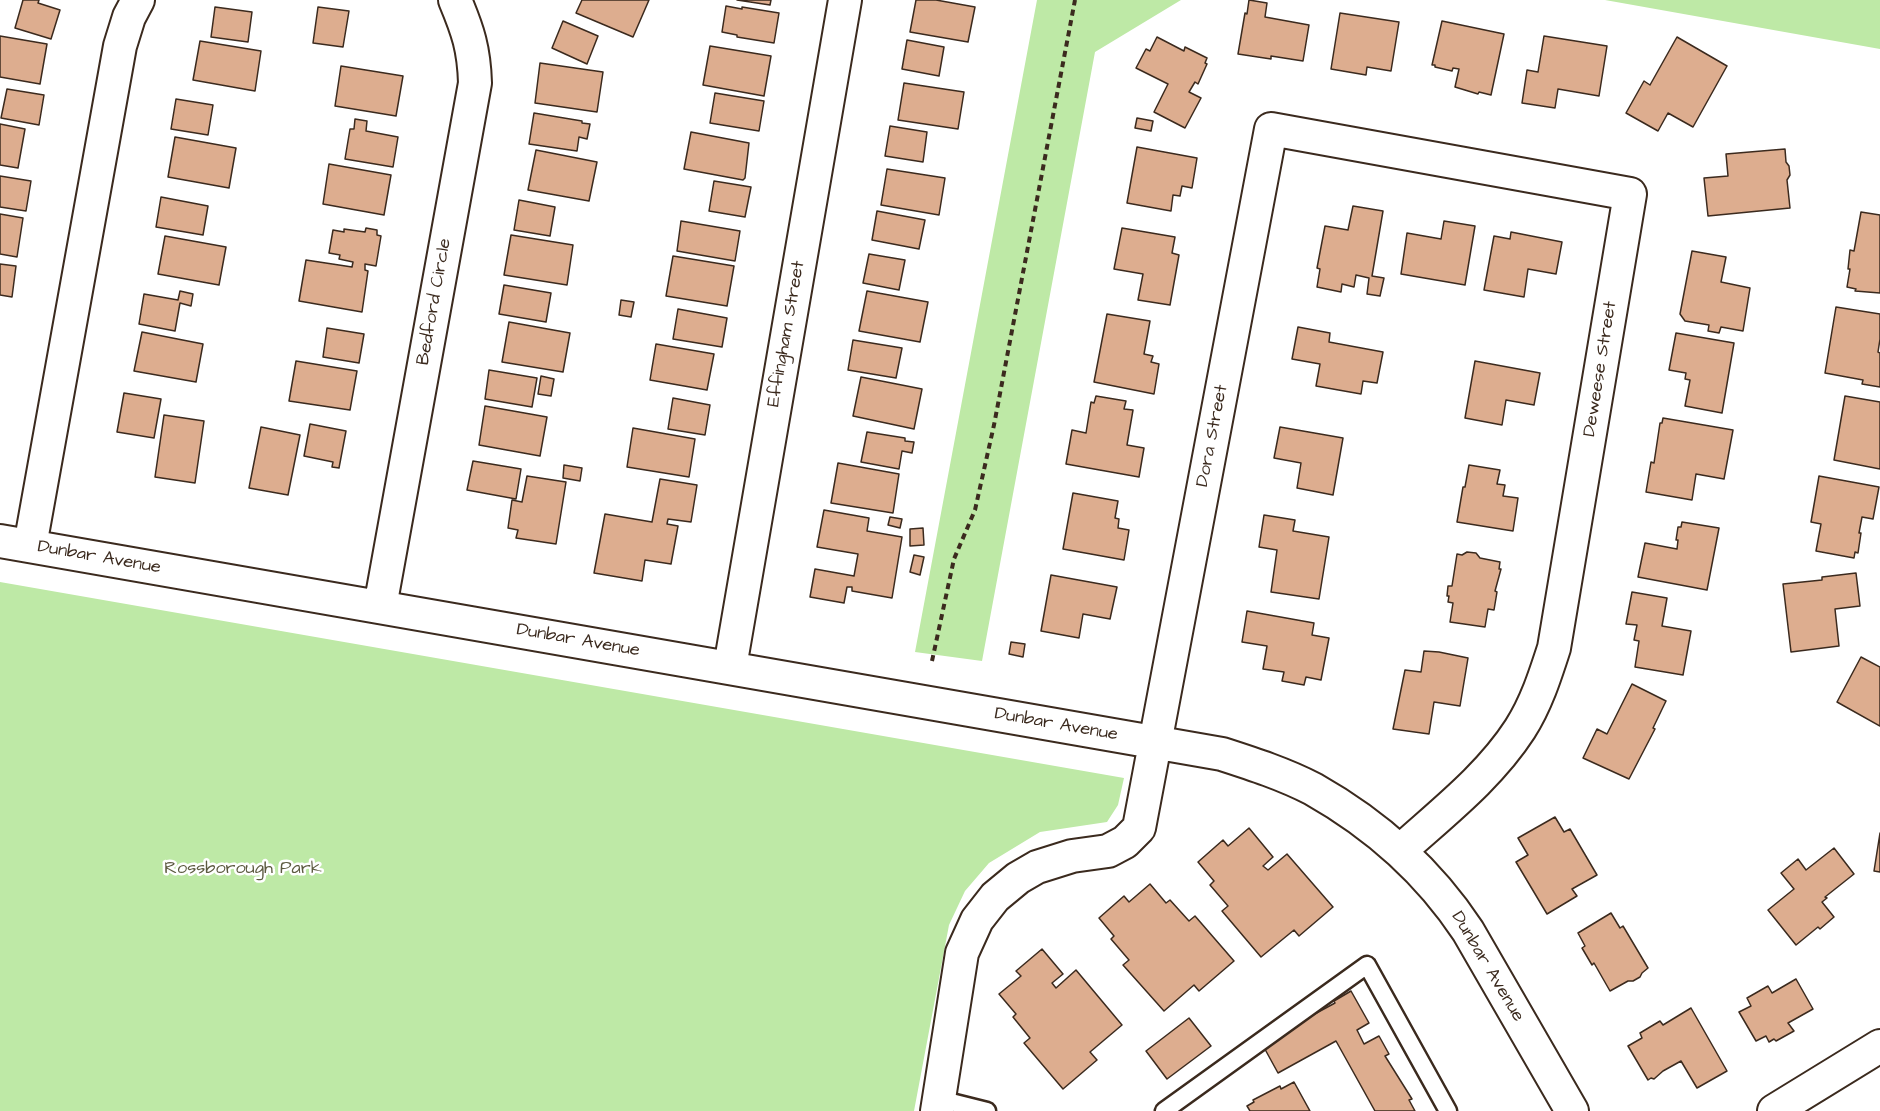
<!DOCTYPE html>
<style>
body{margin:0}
canvas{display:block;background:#fff}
</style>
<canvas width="1880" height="1111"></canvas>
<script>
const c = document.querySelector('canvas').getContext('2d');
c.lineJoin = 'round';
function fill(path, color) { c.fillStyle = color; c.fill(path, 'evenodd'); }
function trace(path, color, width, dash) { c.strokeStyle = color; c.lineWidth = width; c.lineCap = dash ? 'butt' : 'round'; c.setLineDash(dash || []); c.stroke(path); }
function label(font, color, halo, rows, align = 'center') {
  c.font = font + ' "Architects Daughter",sans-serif'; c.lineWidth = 5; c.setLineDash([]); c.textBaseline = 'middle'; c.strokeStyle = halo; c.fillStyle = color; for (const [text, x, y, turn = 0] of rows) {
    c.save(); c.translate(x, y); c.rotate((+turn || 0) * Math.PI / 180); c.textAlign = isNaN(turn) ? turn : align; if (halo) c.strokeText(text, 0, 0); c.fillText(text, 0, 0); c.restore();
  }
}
const green = new Path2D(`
 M1037 0H1181L1095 52 982 661 915 652Z
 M1605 0H1880V49Z
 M0 582 1124 778 1118 805 1107 822 1040 832 989 863 965 891 949 925 914 1111H0Z`);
const building = new Path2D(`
 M23 0H39L38 3 60 10 51 39 15 28Z
 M582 0H649L633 37 576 13Z
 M737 0H771L770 5Z
 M916 0H936L975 7 968 42 910 32Z
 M1249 0 1267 3 1265 17 1309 25 1303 61 1271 56V59L1238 54 1245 13 1247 14Z
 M726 6 742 9V7L779 13 774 43 737 37V35L722 32Z
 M215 7 252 12 248 42 211 37Z
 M318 7 349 11 343 47 313 43Z
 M1340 13 1399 22 1391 71 1367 67 1366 75 1331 69Z
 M563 21 598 36 587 64 552 48Z
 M1442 21 1504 34 1491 95 1479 92 1478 94 1455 87 1459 69 1453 68 1452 71 1435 67V65H1432Z
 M0 36 47 44 40 84 0 77Z
 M1544 36 1607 46 1599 96 1558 89 1555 108 1522 103 1527 70 1538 72Z
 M1157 37 1184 51 1185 47 1207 58 1205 63 1207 64 1198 84 1195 82 1189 92 1201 98 1185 128 1154 112 1168 84 1136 68 1146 49 1150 51Z
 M1677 37 1727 66 1693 127 1668 113 1658 131 1626 113 1644 81 1650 85Z
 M907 40 944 47 939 76 902 69Z
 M200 41 261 51 255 91 193 80Z
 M710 46 771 56 764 96 703 85Z
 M540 63 603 72 597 112 535 103Z
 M341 66 403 76 396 116 335 106Z
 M904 83 964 92 958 129 898 120Z
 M7 89 44 95 39 125 1 118Z
 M715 93 764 101 759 131 710 123Z
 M176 99 213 105 208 135 171 129Z
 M534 113 582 121V123L590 124 587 139 579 137 577 151 529 144Z
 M1137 118 1153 121 1151 131 1135 128Z
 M355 119 367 121 366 131 398 137 393 167 345 159 350 129H354Z
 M0 124 25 129 18 168 0 165Z
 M890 126 927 132 923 162 885 156Z
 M691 132 749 143 745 178 743 180 684 169Z
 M175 137 236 148 229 188 168 177Z
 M1137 147 1197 158 1192 188 1182 186 1180 196 1173 195 1171 211 1127 203Z
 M1785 149 1786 162 1789 166 1790 175 1787 180 1790 208 1708 216 1704 178 1728 176 1726 154Z
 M536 150 597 162 589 201 528 190Z
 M329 164 391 175 384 215 323 204Z
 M887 169 945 178 939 215 881 205Z
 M0 176 31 181 26 211 0 207Z
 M714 181 751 187 745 217 709 211Z
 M161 197 208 206 203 235 156 227Z
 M519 200 555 207 550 236 514 230Z
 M1353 206 1383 211 1372 276 1384 278 1380 296 1367 294 1369 278 1356 275 1354 287 1342 284 1341 292 1317 287 1320 269 1317 268 1325 226 1348 230Z
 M877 211 925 220 919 249 872 240Z
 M1861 212 1880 215V293L1855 291 1856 289 1847 287 1850 269H1848L1850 250 1854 251Z
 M0 214 23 218 17 257 0 254Z
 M681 221 740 231 735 261 677 251Z
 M1444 221 1475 226 1465 285 1401 274 1407 233 1441 239Z
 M366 228 377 230V235L381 236 376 266 365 264V270L368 271 362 312 299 301 306 260 352 267 353 262 339 259 340 255 329 253 333 230 344 232V229L365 232Z
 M1122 228 1175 237 1172 253 1179 255 1170 305 1138 300 1143 274 1114 269Z
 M1511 232 1562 242 1556 274 1528 269 1524 297 1484 290 1494 236 1510 239Z
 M511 235 573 245 567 285 504 275Z
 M165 236 226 247 219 285 158 274Z
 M1692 251 1726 257 1721 282 1750 288 1743 331 1721 327 1719 333 1708 331 1709 325 1685 321 1680 314Z
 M869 254 905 260 899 290 863 283Z
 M673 256 734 266 727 306 666 296Z
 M0 264 16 266 12 297 0 295Z
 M504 285 551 293 546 322 499 314Z
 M180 291 193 294 191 306 180 303 175 331 139 324 144 294 178 300Z
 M867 291 928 302 920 342 859 331Z
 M621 300 634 302 631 317 619 315Z
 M1836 307 1880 314V339L1878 352 1880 353V387L1862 384 1863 380 1825 373Z
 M678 309 727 318 722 347 673 339Z
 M1107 314 1150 321 1144 354 1153 356 1151 362 1159 364 1154 394 1094 382Z
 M509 322 570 333 563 372 502 362Z
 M1298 327 1330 333 1329 342 1383 352 1377 383 1363 381 1361 394 1316 386 1320 364 1292 359Z
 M327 328 364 334 359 363 323 357Z
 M142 332 203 344 196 382 134 371Z
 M1676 333 1734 343 1722 413 1685 406 1690 380 1685 379 1686 373 1669 370Z
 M853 340 902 348 896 378 848 370Z
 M656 344 714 354 707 390 650 380Z
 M296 361 357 371 350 410 289 401Z
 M1475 361 1540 373 1534 405 1506 400 1502 425 1465 418Z
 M489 370 537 378 532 407 485 399Z
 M541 376 554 379 551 396 538 394Z
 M861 377 922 389 914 429 853 416Z
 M124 393 161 399 154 438 117 432Z
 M1096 396 1126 401 1124 409 1133 410 1127 445 1144 448 1139 477 1066 464 1072 430 1086 433 1091 402 1094 403Z
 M1845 396 1880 402V469L1834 460Z
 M673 398 710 405 705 435 668 429Z
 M485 406 547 417 540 456 479 445Z
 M164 415 204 421 195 483 155 477Z
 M1663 418 1733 430 1724 479 1696 474 1692 500 1646 492 1651 462 1654 463 1660 423H1662Z
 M310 424 346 431 339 468 332 467 333 462 304 456Z
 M261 427 300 435 288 495 249 488Z
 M1280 427 1343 438 1333 495 1297 488 1301 463 1274 458Z
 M633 428 695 439 689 477 627 467Z
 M867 432 905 438V441L914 442 912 453 902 451 899 469 861 462Z
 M473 461 521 469 516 499 467 490Z
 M838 463 899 474 893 513 831 503Z
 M564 465 582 468 580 481 563 478Z
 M1469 465 1500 470 1497 484 1505 485 1503 496 1518 498 1513 531 1457 522 1463 487H1465Z
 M527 476 566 482 556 544 516 538 518 530 508 528 512 500 522 502Z
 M1819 476 1879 487 1873 519 1862 517 1859 533H1861L1858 553 1855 552 1854 558 1816 551 1821 524 1811 522Z
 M660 479 697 485 691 522 668 519 667 524 678 526 671 564 645 560 642 581 594 573 605 514 652 522Z
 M1073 493 1118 501 1115 518 1119 519 1118 528 1129 530 1124 560 1063 549Z
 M824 510 869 518 867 531 902 537 892 598 852 591V587H847L844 603 810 597 815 569 854 576 858 554 817 547Z
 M1264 515 1295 520 1293 531 1329 537 1319 599 1271 592 1277 550 1259 547Z
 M890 517 902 519 900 528 888 525Z
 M1682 522 1719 528 1707 590 1638 577 1645 543 1677 549 1678 540H1676L1678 527H1681Z
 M923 528 924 545 910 546V529Z
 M1467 552 1476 553 1480 558 1500 562 1499 569H1501L1495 591 1497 592 1494 610 1488 609 1485 627 1450 622 1453 603 1448 602 1449 596H1447L1448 586H1452L1457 554 1462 555Z
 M914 555 924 557 920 575 910 572Z
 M1856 573 1860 606 1835 609 1839 646 1791 652 1783 584 1822 580V577Z
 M1051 575 1117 587 1110 619 1083 614 1079 638 1041 631Z
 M1632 592 1667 598 1662 626 1691 631 1683 675 1635 667 1639 641 1634 640 1637 625 1626 624Z
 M1247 611 1314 623 1312 635 1329 638 1321 680 1306 677 1304 685 1282 681 1284 672 1263 669 1267 646 1242 642Z
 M1011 642 1025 644 1023 657 1009 654Z
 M1424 651 1439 652 1468 658 1460 706 1434 702 1429 734 1393 729 1405 670 1421 672Z
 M1861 657 1880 667V726L1837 702Z
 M1632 684 1666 701 1653 728 1655 729 1629 779 1583 758 1597 729 1607 734Z
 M1555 817 1564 832 1570 829 1597 875 1572 889 1577 896 1547 914 1516 862 1528 855 1518 838Z
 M1249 828 1273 857 1263 866 1268 870 1287 854 1333 907 1299 936 1294 930 1261 957 1222 911 1228 906 1210 885 1214 881 1198 862 1223 840 1228 846Z
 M1880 833V872L1874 871Z
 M1834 848 1854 874 1825 897 1827 898 1822 902 1834 917 1820 929 1818 927 1796 945 1768 910 1794 889 1781 873 1798 859 1806 870Z
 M1150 884 1166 903 1170 900 1189 921 1195 916 1234 961 1199 991 1194 985 1164 1011 1123 965 1129 960 1111 939 1114 936 1099 918 1124 896 1129 902Z
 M1611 913 1620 928 1623 926 1648 968 1642 973 1640 977 1633 981H1628L1610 991 1594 963 1592 965 1582 948 1585 946 1578 933Z
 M1042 949 1063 974 1052 983 1056 988 1076 970 1122 1025 1090 1052 1097 1060 1063 1089 1024 1043 1030 1038 1013 1017 1016 1014 999 994 1021 976 1016 971Z
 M1796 979 1813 1009 1788 1023 1794 1031 1776 1041 1774 1039 1769 1042 1766 1036 1756 1041 1739 1012 1751 1006 1747 998 1768 986 1772 993Z
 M1351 991 1369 1023 1357 1030 1364 1044 1379 1036 1389 1054 1385 1056 1412 1099 1409 1100 1415 1111H1375L1336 1041 1278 1073 1261 1042 1307 1014 1309 1017 1335 1003 1334 1001Z
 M1691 1008 1727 1071 1697 1088 1681 1061 1663 1071 1654 1079 1651 1078 1648 1080 1628 1046 1642 1038 1640 1033 1660 1021 1663 1025Z
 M1189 1018 1211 1046 1167 1079 1146 1051Z
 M1294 1082 1310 1111H1250L1247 1106 1254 1102 1253 1100 1280 1086 1281 1089Z`);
const path = new Path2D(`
 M932 661 954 559 975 510 994 425 1075 0`);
const service = new Path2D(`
 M939 1099 987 1111
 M1164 1111 1367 965 1448 1111`);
const minor = new Path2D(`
 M0 541 1222 754C1253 764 1284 774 1313 789 1375 824 1429 872 1468 931L1572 1111
 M30 546 120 46 129 17 138 0
 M380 607 475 83C474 49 468 31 455 0
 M730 667 845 0
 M937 1111 962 953 977 920 995 897 1018 878 1037 867 1072 856 1108 851 1125 842 1139 828 1271 129 1630 194 1554 648C1545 676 1536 704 1520 729 1489 777 1442 813 1400 851
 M1774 1111 1880 1046`);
const streetNames = [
 ["Bedford Circle",435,302,-80],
 ["Effingham Street",787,334,-80],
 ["Deweese Street",1601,369,-81],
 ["Dora Street",1213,436,-79],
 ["Dunbar Avenue",99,558,10],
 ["Dunbar Avenue",578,641,10],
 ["Dunbar Avenue",1056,725,10],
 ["Dunbar Avenue",1487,967,59]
];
const parkNames = [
 ["Rossborough Park",243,869]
];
fill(green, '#bee9a6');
fill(building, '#ddad8f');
trace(building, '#3b2a1e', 1.5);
trace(service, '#3b2a1e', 21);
trace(minor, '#3b2a1e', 36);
trace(path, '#3b2a1e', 4, [6, 4.5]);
trace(service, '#fff', 16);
trace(minor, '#fff', 32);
label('18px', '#3b2a1e', '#fff', streetNames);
label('18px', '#5c5a40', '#fff', parkNames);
</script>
